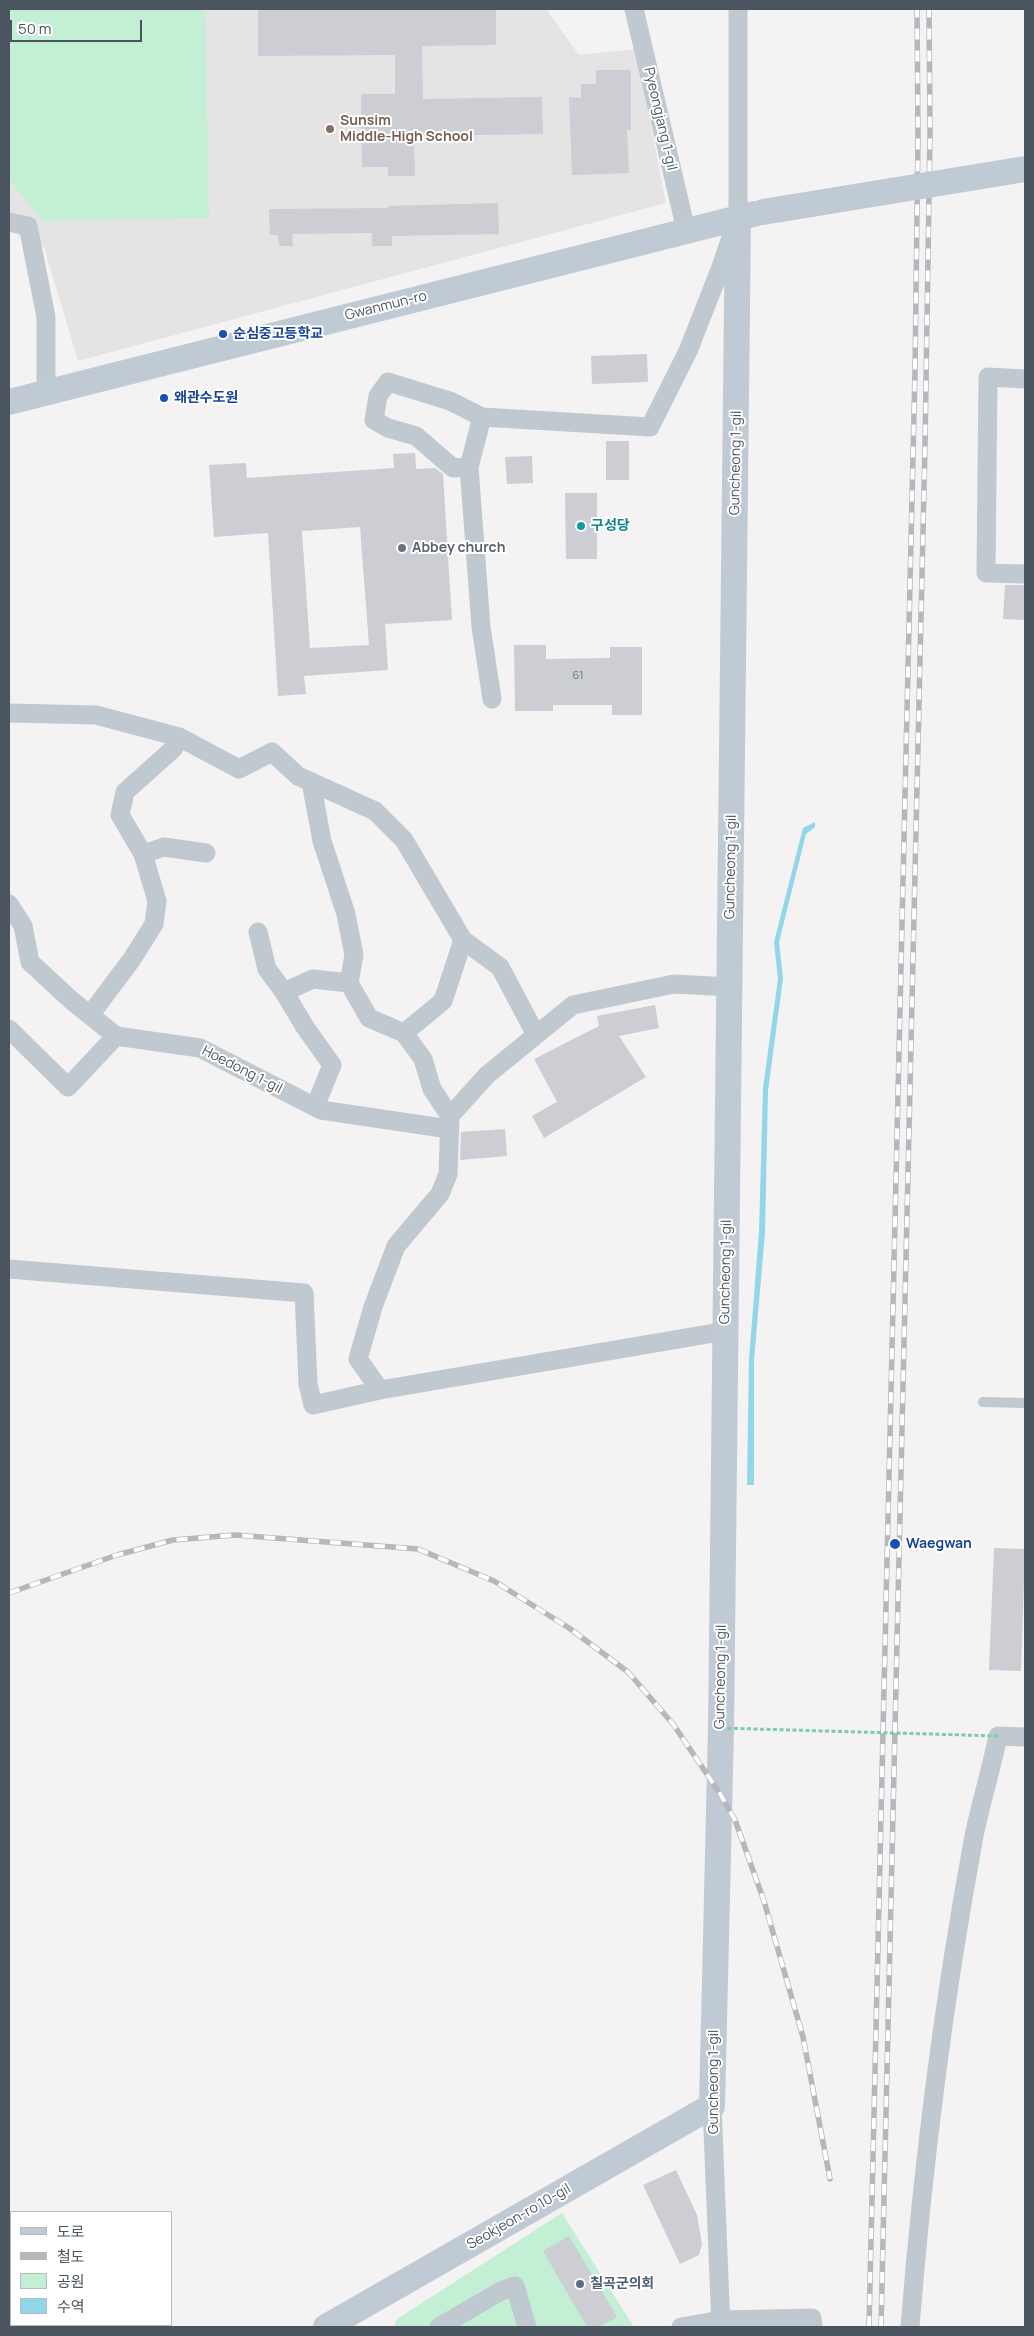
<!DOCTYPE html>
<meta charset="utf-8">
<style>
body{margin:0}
#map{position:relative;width:1034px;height:2336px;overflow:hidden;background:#f4f2f2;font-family:Manrope,"Noto Sans KR",sans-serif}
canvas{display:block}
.frame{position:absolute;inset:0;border:10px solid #4a555f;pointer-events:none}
.legend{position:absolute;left:10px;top:2211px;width:162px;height:115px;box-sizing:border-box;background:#fff;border:1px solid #b7bbbf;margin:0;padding:6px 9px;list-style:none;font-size:15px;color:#4a555f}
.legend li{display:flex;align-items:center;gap:10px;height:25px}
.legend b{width:25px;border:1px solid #b7bbbf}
.scale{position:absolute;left:10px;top:20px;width:132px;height:22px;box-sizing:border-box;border:2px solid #4a555f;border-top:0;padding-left:6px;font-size:15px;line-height:18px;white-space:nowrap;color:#4a555f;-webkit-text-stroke:4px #fff;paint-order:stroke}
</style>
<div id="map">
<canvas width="1034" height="2336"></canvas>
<div class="frame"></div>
<ul class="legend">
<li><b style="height:6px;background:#c0cad4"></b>도로</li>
<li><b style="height:6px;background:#b4b7bc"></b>철도</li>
<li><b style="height:14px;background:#c3efd5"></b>공원</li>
<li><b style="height:14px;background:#92d6ea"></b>수역</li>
</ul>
<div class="scale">50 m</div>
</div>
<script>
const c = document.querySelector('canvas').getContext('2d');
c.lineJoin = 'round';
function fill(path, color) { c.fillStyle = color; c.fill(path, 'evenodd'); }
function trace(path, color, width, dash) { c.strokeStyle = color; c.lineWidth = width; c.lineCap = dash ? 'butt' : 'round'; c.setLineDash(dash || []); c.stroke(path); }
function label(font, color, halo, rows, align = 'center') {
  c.font = font + ' Manrope,"Noto Sans KR",sans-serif'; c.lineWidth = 4; c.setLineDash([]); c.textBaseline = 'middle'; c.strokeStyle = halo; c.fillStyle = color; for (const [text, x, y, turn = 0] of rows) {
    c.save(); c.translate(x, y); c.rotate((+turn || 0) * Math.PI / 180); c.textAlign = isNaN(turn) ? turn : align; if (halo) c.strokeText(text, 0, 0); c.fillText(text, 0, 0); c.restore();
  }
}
const education = new Path2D(`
 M9 9H546L579 55 636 49 666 203 78 361 44 247 9 231Z`);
const green = new Path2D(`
 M9 9H205L209 218 43 221 10 180Z
 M562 2213 634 2327H394L397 2319Z`);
const water = new Path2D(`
 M815 822V827L806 834 779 942 783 978 768 1091 765 1233 754 1360V1485H747L749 1359 759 1232 763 1088 778 979 774 942 803 828Z`);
const building = new Path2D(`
 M258 9H496V45L422 46 423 99 542 97 543 134 414 136 415 176H388V167H362L361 94H395V55L258 56Z
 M596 70H631V130H627L629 173 572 175 569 97 581 98V84H596Z
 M498 203 499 234 392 236V246H372V233L292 234 293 246H279L278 235H270L269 209 388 208V206Z
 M647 354 648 382 592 384 591 356Z
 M606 441H629V480H606Z
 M415 453 416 469 435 468 443 474 452 620 385 624 388 670 304 676 306 694 278 696 268 533 214 537 209 465 246 463 247 478 394 468 393 454ZM360 527 369 645 310 648 302 531Z
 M532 456 533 483 507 484 505 457Z
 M565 493H597V559H566Z
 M1005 585H1025V620L1003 619Z
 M514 645H546V659L610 658V647H642V715H612V705H553V711H515Z
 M655 1005 659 1028 619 1036 646 1077 544 1138 532 1116 557 1102 534 1059 599 1026 597 1016Z
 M505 1129 507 1156 460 1160 461 1132Z
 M994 1548 1025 1549 1021 1671 989 1670Z
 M676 2170 697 2215 702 2244 699 2255 680 2264 643 2185Z
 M569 2236 617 2317 599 2327H587L543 2251Z`);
const lane = new Path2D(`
 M983 1402 1025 1403`);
const street = new Path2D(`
 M634 9 686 230
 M9 222 28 226 46 317V393
 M1025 379 988 377 986 573 1025 574
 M469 467 453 468 416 436 388 428 374 420 378 396 388 382 450 401 482 417
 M492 699 481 627 469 467 482 417 650 427 688 351 721 267 738 217V9
 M9 713 96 715 179 737 239 769 272 752 298 776 375 811 404 840 463 940 500 967 536 1035
 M311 782 322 841 346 914 354 955 349 983 369 1018 404 1033 423 1059 432 1089 450 1116
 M143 854 164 847 206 853
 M9 904 23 926 30 962 71 1000 116 1036 200 1048 321 1110 449 1129
 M258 932 267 969 284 992 305 1027 332 1065 315 1107
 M284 992 313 979 349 983
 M90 1015 132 959 154 924 157 901 143 854 120 815 125 792 173 749 179 737
 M9 1029 68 1087 116 1036
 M404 1033 443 1001 463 940
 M9 1269 304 1293 308 1384 313 1405 380 1390
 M726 1331 380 1390 358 1359 373 1307 396 1246 440 1194 448 1174 450 1116 487 1075 573 1005 674 984 730 987
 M712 2106 721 2327
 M439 2327 501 2291 515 2286 527 2327
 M681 2327 721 2320 812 2318 813 2327
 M910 2327C923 2163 944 1998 974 1836 981 1802 991 1770 998 1736L1025 1737`);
const secondary = new Path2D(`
 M9 402 754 214
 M326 2327 712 2106 721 1728 738 217`);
const rail = new Path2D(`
 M9 1593 117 1555 173 1540 235 1535 418 1549 494 1581 569 1628 628 1672 673 1724 719 1792 735 1820 764 1901 803 2037 830 2179
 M869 2327 915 371 918 137 917 9
 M881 2327 925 446 930 132 929 9`);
const pathBridge = new Path2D(`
 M721 1728 998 1736`);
const secondaryBridge = new Path2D(`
 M763 212 1025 169`);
const markers = [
 [330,129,5,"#8d6e63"],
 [223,334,5,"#1a4fb4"],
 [164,398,5,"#1a4fb4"],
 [581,526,5,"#0f9aa8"],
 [402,548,5,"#6b7280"],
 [895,1544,6,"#1a4fb4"],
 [580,2284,5,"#5c6f8a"]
];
const numberNames = [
 ["61",578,676]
];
const streetNames = [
 ["Pyeongjang 1-gil",660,119,77],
 ["Gwanmun-ro",386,306,-14],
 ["Guncheong 1-gil",736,463,-89],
 ["Guncheong 1-gil",731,867,-89],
 ["Hoedong 1-gil",242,1070,27],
 ["Guncheong 1-gil",726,1272,-89],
 ["Guncheong 1-gil",721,1677,-89],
 ["Guncheong 1-gil",714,2082,-90],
 ["Seokjeon-ro 10-gil",519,2217,-30]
];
const educationNames = [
 ["Sunsim",340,121],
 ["Middle-High School",340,137]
];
const transitNames = [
 ["순심중고등학교",233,334],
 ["왜관수도원",174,398],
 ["Waegwan",906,1544]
];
const cultureNames = [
 ["구성당",591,526]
];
const worshipNames = [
 ["Abbey church",412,548]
];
const serviceNames = [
 ["칠곡군의회",590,2284]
];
fill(education, '#e5e3e4');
fill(green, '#c3efd5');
fill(water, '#92d6ea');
fill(building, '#ccced4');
trace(lane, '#c0c9d0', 10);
trace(street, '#c0c9d0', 19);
trace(secondary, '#c0cad4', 26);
trace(rail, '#b4b7bc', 5.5);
trace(rail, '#fff', 4, [11]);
trace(pathBridge, '#7ccca6', 3, [4, 2.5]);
trace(secondaryBridge, '#c0cad4', 26);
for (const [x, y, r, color] of markers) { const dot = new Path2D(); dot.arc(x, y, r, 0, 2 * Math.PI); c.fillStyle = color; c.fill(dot); trace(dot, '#fff', 2); }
label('11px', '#6a737c', null, numberNames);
label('14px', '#4a555f', '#fff', streetNames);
label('bold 14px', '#785e54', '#fff', educationNames, 'left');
label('bold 14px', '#164399', '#fff', transitNames, 'left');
label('bold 14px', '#0d838f', '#fff', cultureNames, 'left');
label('bold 14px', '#5b616d', '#fff', worshipNames, 'left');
label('bold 14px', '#4e5e75', '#fff', serviceNames, 'left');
</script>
